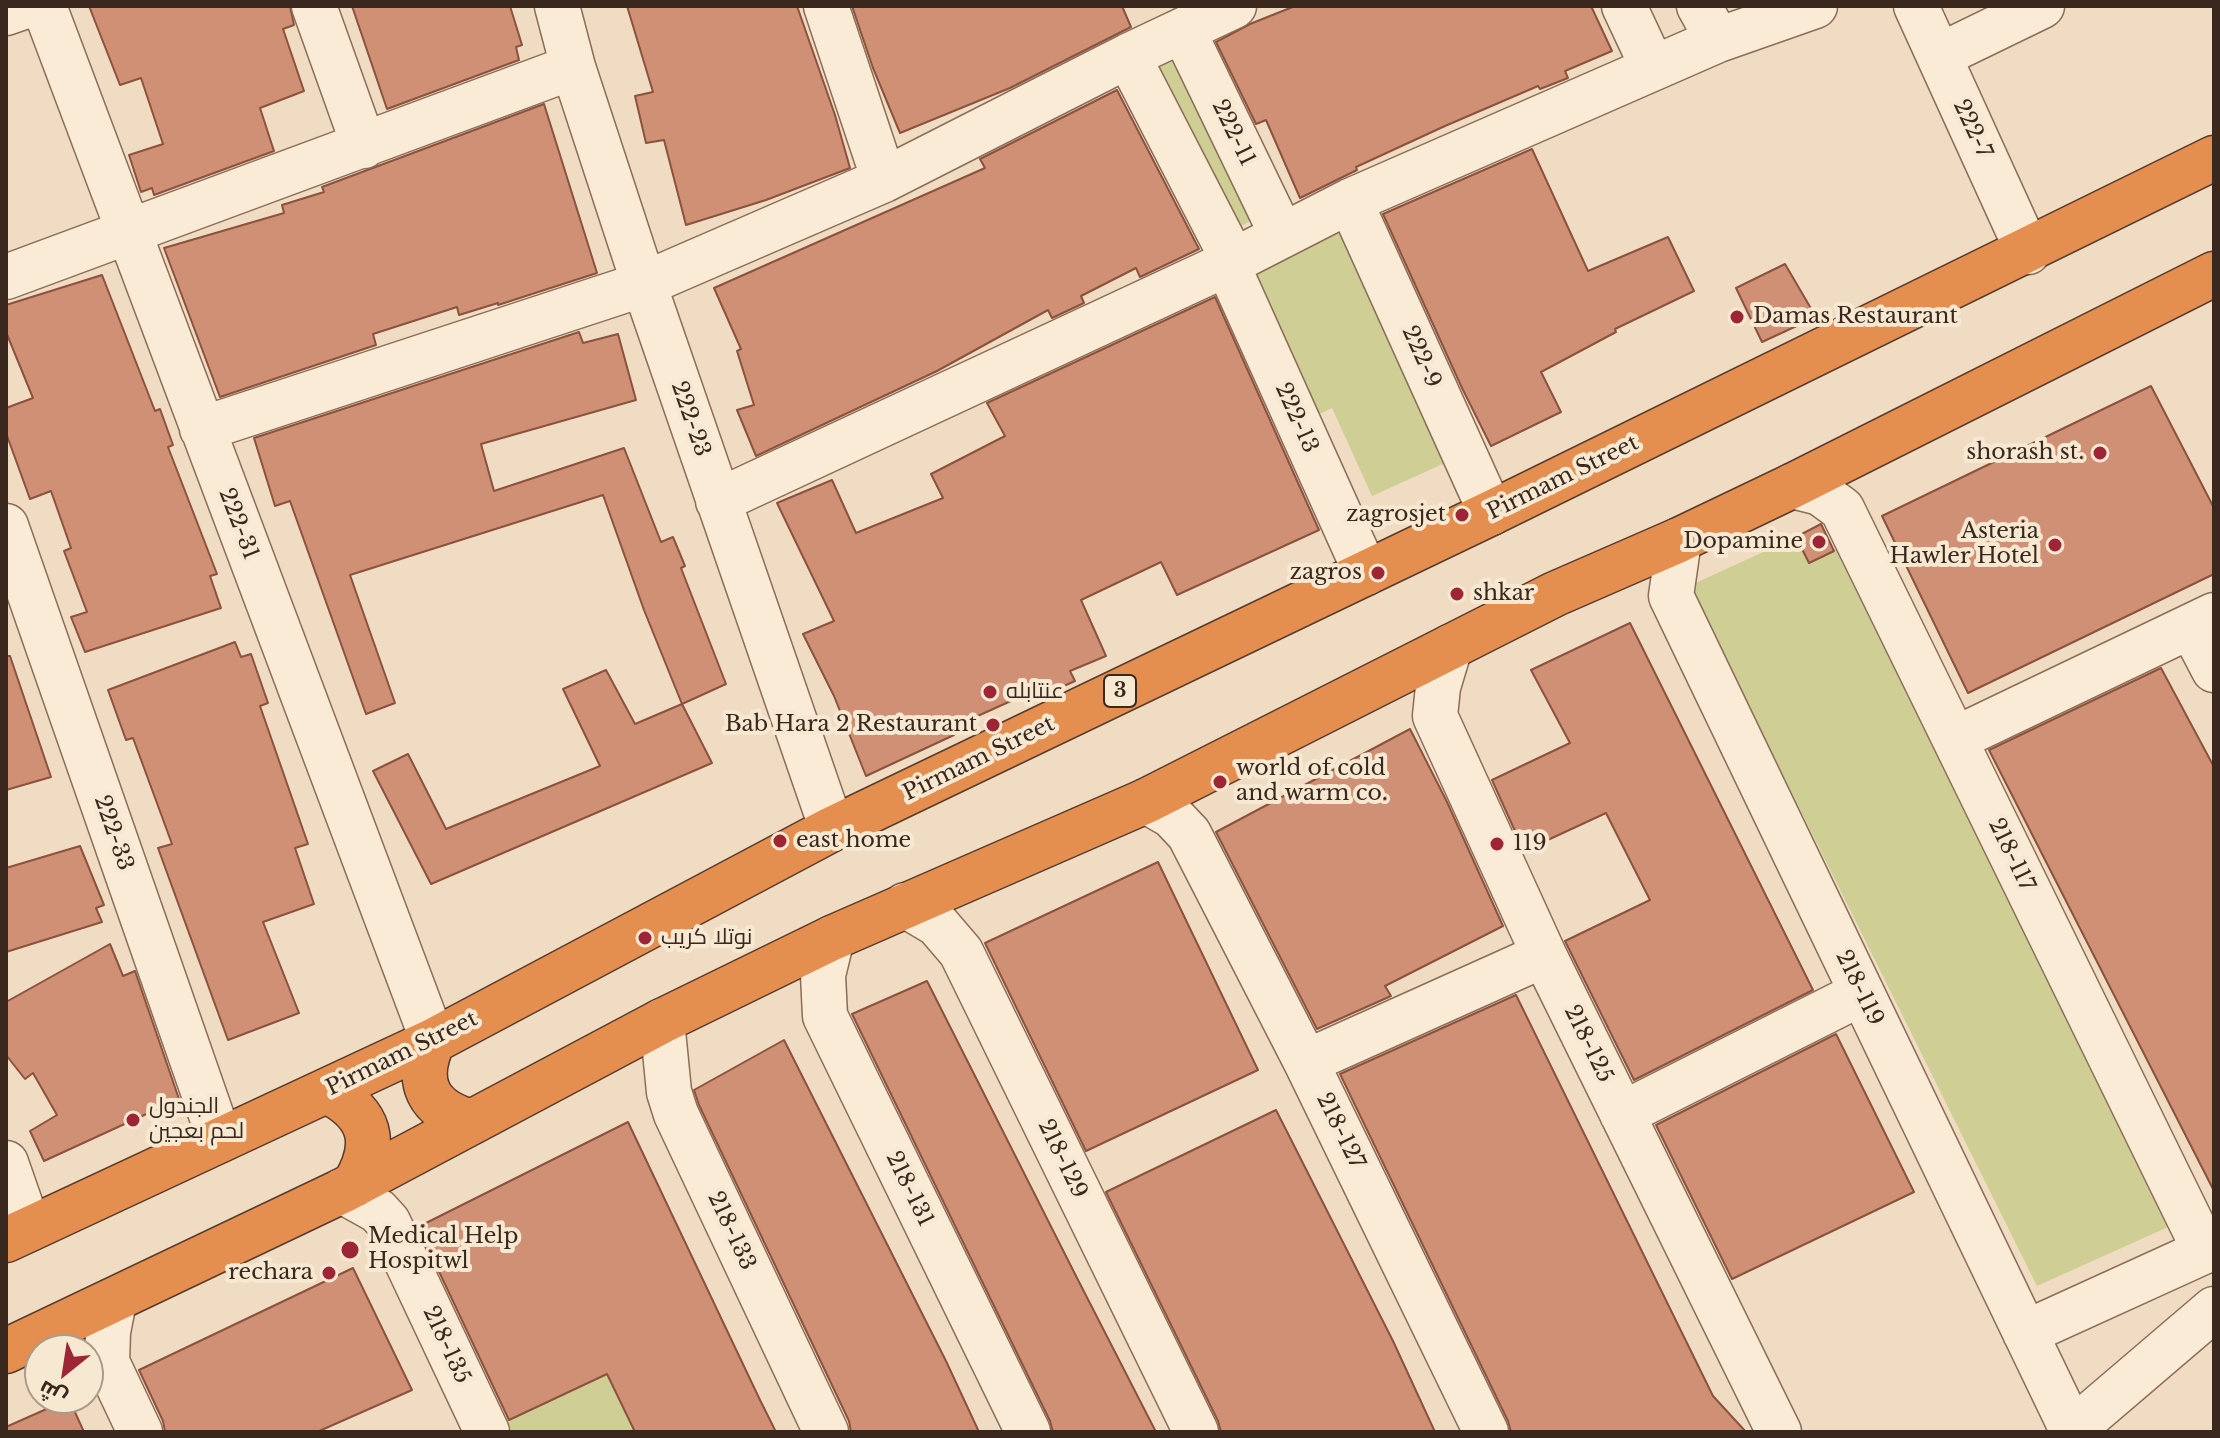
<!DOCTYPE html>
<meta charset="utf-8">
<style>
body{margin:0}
#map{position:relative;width:2220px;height:1438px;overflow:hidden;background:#f0dcc2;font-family:"Libre Baskerville",Cairo,serif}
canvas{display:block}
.frame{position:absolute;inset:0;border:8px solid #3a271d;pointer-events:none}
.north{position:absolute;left:24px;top:1334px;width:80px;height:80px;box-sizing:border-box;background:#f7e8d2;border:2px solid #ab9b8a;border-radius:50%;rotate:210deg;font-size:22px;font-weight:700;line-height:32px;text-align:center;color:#3a271d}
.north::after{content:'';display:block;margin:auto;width:28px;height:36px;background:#9d2535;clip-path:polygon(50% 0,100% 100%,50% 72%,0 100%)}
</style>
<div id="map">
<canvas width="2220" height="1438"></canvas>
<div class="frame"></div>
<div class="north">ش</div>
</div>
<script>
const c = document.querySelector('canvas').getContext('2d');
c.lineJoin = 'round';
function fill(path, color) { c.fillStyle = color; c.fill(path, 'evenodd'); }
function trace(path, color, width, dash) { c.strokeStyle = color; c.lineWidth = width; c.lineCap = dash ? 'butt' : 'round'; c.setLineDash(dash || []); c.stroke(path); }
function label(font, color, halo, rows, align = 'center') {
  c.font = font + ' "Libre Baskerville",Cairo,serif'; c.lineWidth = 8; c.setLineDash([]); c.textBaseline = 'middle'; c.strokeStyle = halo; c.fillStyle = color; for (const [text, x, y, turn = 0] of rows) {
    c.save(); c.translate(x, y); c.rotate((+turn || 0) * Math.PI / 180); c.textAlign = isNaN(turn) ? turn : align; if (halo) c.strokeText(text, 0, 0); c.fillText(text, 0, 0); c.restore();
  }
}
const green = new Path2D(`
 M1172 58 1253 220 1231 231 1150 69Z
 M1338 228 1445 463 1372 496 1332 408 1309 419 1242 272Z
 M1796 537 1810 563 1858 538 2177 1223 2037 1286 1689 586Z
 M607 1374 636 1432H509L504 1422Z`);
const building = new Path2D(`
 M89 6H290L294 25 283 29 304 91 260 108 274 151 154 195 152 188 141 192 129 155 163 144 141 78 120 85Z
 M352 6H510L522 45 516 47 519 60 387 109Z
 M627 6H797L835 115 850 168 766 200 686 225 664 140 646 143 635 96 653 92Z
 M852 6H1122L1131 27 1010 88 900 133 873 68Z
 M1295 6H1591L1612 51 1565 71 1568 78 1540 89 1538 86 1445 126 1356 167 1357 170 1300 198 1266 120 1256 124 1216 42 1250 24Z
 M1117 90 1199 249 1140 277 1136 268 1081 296 1084 303 1052 318 1048 310 937 371 756 456 737 410 754 405 737 351 741 349 714 288 985 168 980 159Z
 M544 104 597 273 498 305V303L459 315 457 307 373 334 376 345 220 397 164 248 284 213 282 205 324 192 322 187Z
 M1532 149 1588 271 1668 237 1694 291 1615 329 1616 332 1541 372 1561 412 1491 446 1462 388 1383 214Z
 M1785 264 1816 317 1762 342 1736 288Z
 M102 275 155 411 160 409 173 445 168 447 217 574 210 576 221 608 85 652 71 617 87 612 64 551 71 548 51 491 30 499 6 433V408L33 398 6 332V305Z
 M1215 297 1319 530 1177 595 1161 562 1081 600 1106 656 1070 671 1075 681 1037 698 1033 691 951 728 954 735 866 776 834 696 803 634 834 621 777 503 832 480 856 533 943 498 931 474 1005 436 987 403Z
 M579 332 583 343 618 334 636 400 481 444 494 491 624 448 661 542 673 537 685 566 681 568 726 684 682 704 644 610 603 495 350 575 395 703 366 714 290 501 275 506 254 438Z
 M2151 386 2214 508V574L1968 693 1882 516Z
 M1821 524 1834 551 1809 563 1796 537Z
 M1630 623 1813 990 1634 1080 1565 941 1650 900 1606 813 1524 851 1492 780 1570 743 1531 670Z
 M235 642 241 657 251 654 268 703 260 706 308 844 295 848 314 904 263 922 299 1013 228 1040 158 848 172 844 133 738 126 740 108 690Z
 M6 656H10L51 777 6 790Z
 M2161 668 2214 767V1191L1989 750Z
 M606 670 635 724 682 704 712 763 431 884 373 771 408 754 446 829 600 766 563 689Z
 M1410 729 1447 802 1503 926 1385 986 1391 996 1317 1029 1216 832Z
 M80 846 104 905 96 908 102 922 6 952V868Z
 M1158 862 1258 1070 1086 1151 985 943Z
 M110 944 123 976 135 971 179 1099 44 1161 30 1131 57 1115 33 1073 25 1079 6 1055V1002Z
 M927 981 1076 1276 1156 1432H1053L1050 1421 852 1014Z
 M1516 995 1713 1396 1746 1432H1511L1508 1421 1340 1074Z
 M1836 1034 1914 1192 1732 1279 1656 1125Z
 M784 1040 946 1361 979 1432H851L849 1421 699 1105 694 1090Z
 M1276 1110 1393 1341 1435 1432H1221L1218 1421 1106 1192Z
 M628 1122 760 1400 776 1432H635L607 1374 509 1420 418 1227Z
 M353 1268 412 1390 317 1432H165L163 1421 139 1370Z
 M69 1399 84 1432H6V1427Z`);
const minor = new Path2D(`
 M44 6 433 1041
 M314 6 364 146
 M557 6 573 67 644 284 832 829
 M826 6 884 180
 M1624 6 1653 68
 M1699 6 1718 40
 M1916 6 2028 252
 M6 13 26 6
 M1183 30 1282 235
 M1128 56 1233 260
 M1939 56 2042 6
 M1350 201 1491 513
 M1227 264 1366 573
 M6 277 573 67
 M202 429 644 284 884 180 1128 56 1234 6
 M1792 486 1820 493 1842 509 2205 1251
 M718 501 1227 264 1350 201 1718 40 1815 6
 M6 526 220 1140
 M1679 540 1671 596 2072 1430
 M2191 626 2214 670
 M1450 647 1438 687 1435 716 1544 955 1779 1432
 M1955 739 2214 615
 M1146 801 1172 816 1189 834 1306 1062 1486 1432
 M905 905 937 924 961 952 1196 1432
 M832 938 823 975 825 1016 1028 1432
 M662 1021 669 1092 676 1114 826 1432
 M1306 1062 1544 955
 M1622 1114 1862 993
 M6 1163 29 1229
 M342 1191 378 1211 388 1222 487 1432
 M114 1301 108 1332 107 1362 140 1432
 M2025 1333 2214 1247
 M2070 1432 2214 1309`);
const highway = new Path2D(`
 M433 1041C414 1083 428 1110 472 1122
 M327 1091C371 1113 379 1143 354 1185
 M6 1240 433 1041 832 829 1491 513 2214 158
 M6 1351 342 1191 662 1021 832 938 1146 801 1555 594 1679 540 1792 486 2214 274`);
const markers = [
 [1737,317,8,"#9d2535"],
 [2100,453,8,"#9d2535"],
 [1462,515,8,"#9d2535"],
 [1819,542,8,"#9d2535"],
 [2055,545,8,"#9d2535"],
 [1378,573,8,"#9d2535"],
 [1457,594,8,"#9d2535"],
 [990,692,8,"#9d2535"],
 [993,725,8,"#9d2535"],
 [1220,782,8,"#9d2535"],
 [780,841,8,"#9d2535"],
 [1497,844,8,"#9d2535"],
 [645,938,8,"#9d2535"],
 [133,1120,8,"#9d2535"],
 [350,1250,10,"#9d2535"],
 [329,1273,8,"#9d2535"]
];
const shields = [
 [1120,691,32]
];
const shieldNames = [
 ["3",1120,691]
];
const streetNames = [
 ["222-7",1972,129,65],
 ["222-11",1233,133,64],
 ["222-9",1421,357,66],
 ["222-13",1296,418,66],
 ["222-23",690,419,71],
 ["Pirmam Street",1563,478,-26],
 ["222-31",238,524,69],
 ["Pirmam Street",979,759,-26],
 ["222-33",113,833,71],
 ["218-117",2011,855,64],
 ["218-119",1859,988,64],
 ["218-125",1588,1044,64],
 ["Pirmam Street",402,1054,-26],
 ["218-127",1340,1131,64],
 ["218-129",1062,1159,64],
 ["218-131",909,1189,64],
 ["218-133",731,1231,65],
 ["218-135",446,1345,65]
];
const poiNames = [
 ["Damas Restaurant",1753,317],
 ["shorash st.",2084,453,"right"],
 ["zagrosjet",1446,515,"right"],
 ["Asteria",2039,532,"right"],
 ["Hawler Hotel",2039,557,"right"],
 ["Dopamine",1803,542,"right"],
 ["zagros",1362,573,"right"],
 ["shkar",1473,594],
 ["عنتابله",1006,692],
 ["Bab Hara 2 Restaurant",977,725,"right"],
 ["world of cold",1236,769],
 ["and warm co.",1236,794],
 ["east home",796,841],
 ["119",1513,844],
 ["نوتلا كريب",661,938],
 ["الجندول",149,1107],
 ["لحم بعجين",149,1132],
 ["Medical Help",368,1237],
 ["Hospitwl",368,1262],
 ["rechara",313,1273,"right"]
];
fill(green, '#cfce95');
fill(building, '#d09076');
trace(building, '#8b523d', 2);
trace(minor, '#8b6d58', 47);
trace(highway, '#583b2d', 47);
trace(minor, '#faebd6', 44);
trace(highway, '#e48f4f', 44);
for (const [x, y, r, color] of markers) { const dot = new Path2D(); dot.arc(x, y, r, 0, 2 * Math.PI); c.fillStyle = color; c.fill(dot); trace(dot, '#f7e8d2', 3); }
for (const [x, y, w] of shields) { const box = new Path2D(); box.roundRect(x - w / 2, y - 16, w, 32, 6); c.fillStyle = '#f7e8d2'; c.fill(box); trace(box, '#3a271d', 2); }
label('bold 20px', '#3a271d', null, shieldNames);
label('22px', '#3a271d', '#f7e8d2', streetNames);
label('22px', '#3a271d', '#f7e8d2', poiNames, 'left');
</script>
